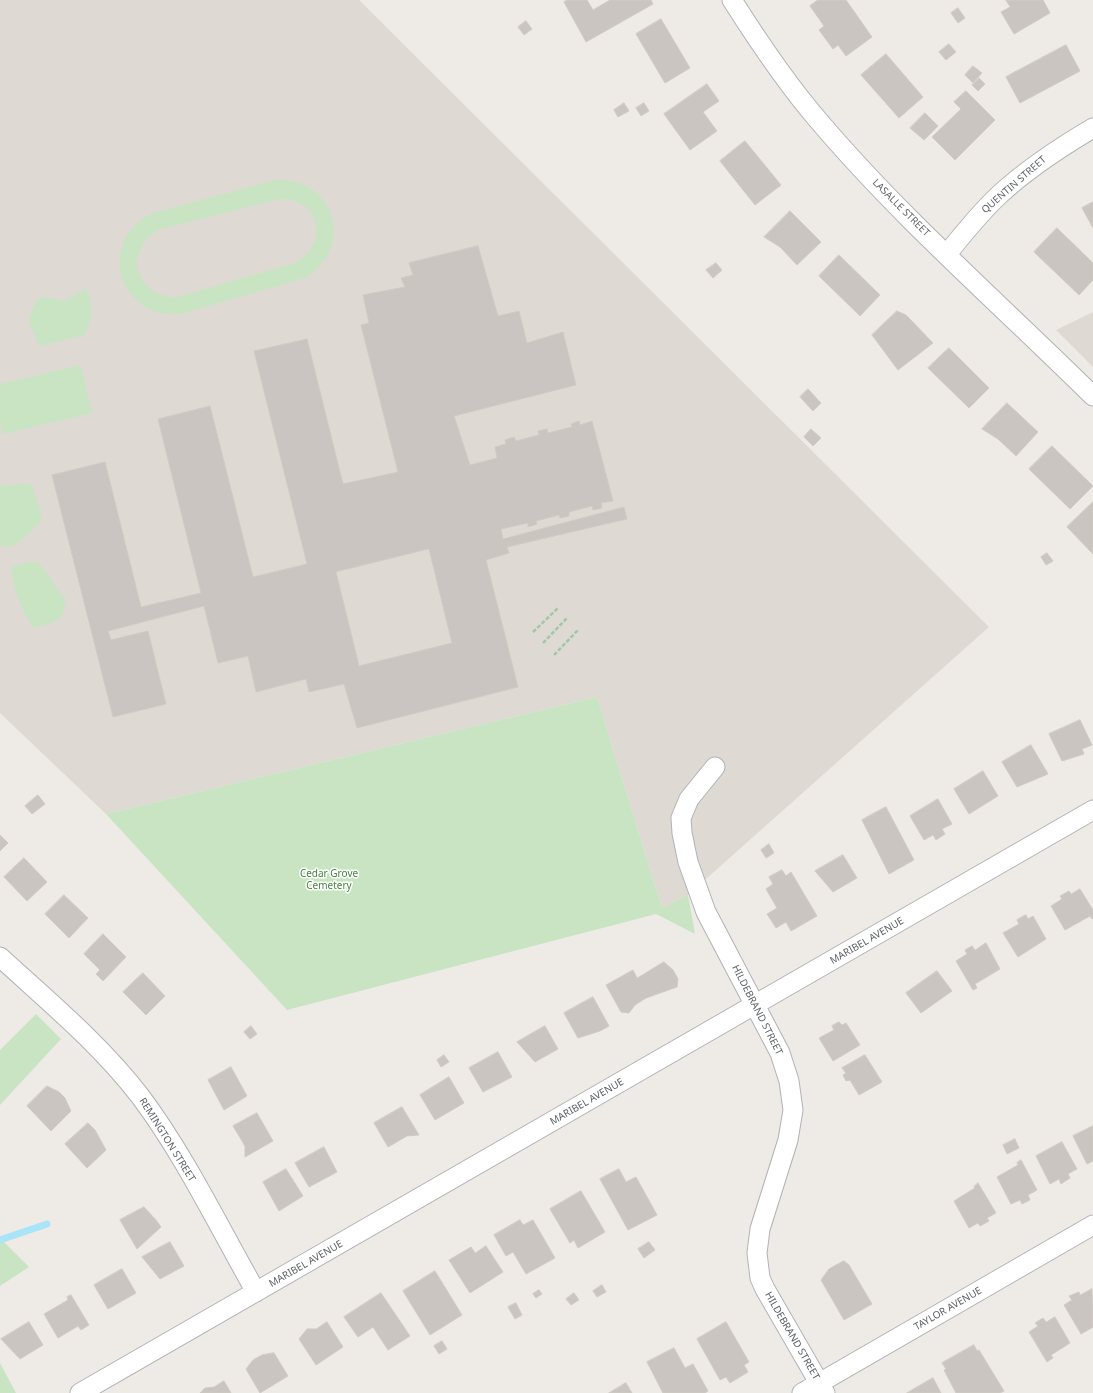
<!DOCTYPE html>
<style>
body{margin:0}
canvas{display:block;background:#eeeae5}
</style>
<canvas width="1093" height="1393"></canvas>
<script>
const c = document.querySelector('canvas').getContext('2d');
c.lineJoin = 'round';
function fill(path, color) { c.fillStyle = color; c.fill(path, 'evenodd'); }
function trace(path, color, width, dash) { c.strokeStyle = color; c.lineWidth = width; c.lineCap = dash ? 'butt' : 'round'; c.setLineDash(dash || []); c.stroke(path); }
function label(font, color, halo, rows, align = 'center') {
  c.font = font + ' "Noto Sans",sans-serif'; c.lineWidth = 3; c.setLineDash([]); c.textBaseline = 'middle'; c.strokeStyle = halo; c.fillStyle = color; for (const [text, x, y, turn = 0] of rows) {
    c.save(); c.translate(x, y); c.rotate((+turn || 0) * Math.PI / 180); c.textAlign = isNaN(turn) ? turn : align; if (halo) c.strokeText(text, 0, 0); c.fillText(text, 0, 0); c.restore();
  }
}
const education = new Path2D(`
 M0 0H359L989 627 688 895 662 908 597 697 106 814 0 713Z
 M1093 312V367L1056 330Z`);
const green = new Path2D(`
 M275 180C335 176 356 247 305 278L181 314C117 320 96 239 153 213ZM280 199C321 199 330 243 295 263L177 297C152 296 143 286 136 263 140 248 145 238 158 230Z
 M86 289C95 304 92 320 85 335L39 346 29 320 36 300 44 297 64 301Z
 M81 365 92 413 3 434 0 423V384Z
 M22 483 32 485 41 513V522C30 530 14 554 0 545V485L7 486Z
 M27 562H37C49 571 53 587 65 598 67 622 53 622 34 628 24 616 10 582 12 567Z
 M597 697 662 908 688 895 695 934 656 914 287 1010 106 814Z
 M36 1014 61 1039 0 1105V1050Z
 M0 1238 29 1267 0 1286Z
 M0 1363 16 1393H0Z`);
const stream = new Path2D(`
 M0 1240 47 1224`);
const building = new Path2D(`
 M568 0H587L593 10 610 0H651L653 4 586 42 564 2Z
 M818 0H846L872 37 846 56 838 45 833 49 819 30 824 26 810 6Z
 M1006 0H1043L1050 13 1014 34 1001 12 1010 7Z
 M958 8 965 18 958 23 951 13Z
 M661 19 690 68 665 83 636 34Z
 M526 21 532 29 524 35 518 27Z
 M949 44 956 52 946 60 939 52Z
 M1066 45 1080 71 1020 103 1006 77Z
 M886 54 923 97 899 118 861 75Z
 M973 66 982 73 973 83 965 75Z
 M979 78 985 84 978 91 972 85Z
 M707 84 719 101 703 112 717 131 690 150 664 114Z
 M966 91 995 120 955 160 932 137 961 109 954 102Z
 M624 103 629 111 618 117 614 110Z
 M644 103 649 111 641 116 636 108Z
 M925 113 938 126 924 140 910 128Z
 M745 141 781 185 755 205 720 161Z
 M1093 202V228L1082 208Z
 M790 211 821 242 797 265 780 247 764 237Z
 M1057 228 1093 263V280L1079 295 1034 252Z
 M478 246 498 316 519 311 527 343 563 332 576 385 454 416 470 465 497 458 495 447 506 444 505 440 514 437 516 441 539 435 538 431 547 429 548 433 572 427 571 424 579 421 580 425 592 421 613 501 601 503 602 508 593 510 592 506 569 512V516L560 518 559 515 536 521 537 524 528 527V523L501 529 503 539 624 507 627 519 507 547 509 553 486 560 518 687 357 728 344 684 309 692 306 679 256 692 248 656 218 663 204 606 108 631 111 640 148 631 166 704 113 717 52 475 105 462 141 607 201 593 158 419 210 406 253 577 307 564 254 351 307 339 343 484 398 472 361 325 369 323 363 295 405 287 401 278 413 275 409 263ZM429 549 452 643 359 666 336 572Z
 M839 255 880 295 860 316 819 276Z
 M716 263 722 270 713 278 706 270Z
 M897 311 906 315 933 343 898 370 872 335Z
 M949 348 989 388 969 408 928 368Z
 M808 389 821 403 813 411 800 397Z
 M1007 403 1038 432 1016 456 998 439 982 429Z
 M811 429 821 438 813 446 804 437Z
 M1052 446 1093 486 1070 509 1029 469Z
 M1093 502V554L1067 527Z
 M1047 553 1053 561 1046 565 1041 557Z
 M1080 720 1092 745 1082 749 1084 754 1062 761 1049 734Z
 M1031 745 1048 774 1017 787 1002 762Z
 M983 771 998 796 969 814 954 789Z
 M38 795 45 804 32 814 25 806Z
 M938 799 952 824 942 829 945 834 936 840 933 835 924 840 910 816Z
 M886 807 914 860 889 874 862 820Z
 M0 835 8 843 0 851Z
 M769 844 774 853 766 858 761 850Z
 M843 855 857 878 833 892 815 871Z
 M24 858 47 882 27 901 4 877Z
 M782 870 786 876 791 872 817 916 791 931 786 922 776 928 767 914 777 908 766 889 773 884 769 877Z
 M1080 889 1093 910V918L1092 919 1090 916 1065 930 1051 906 1062 899 1060 896 1069 891 1071 894Z
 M64 895 88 918 69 938 45 914Z
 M1026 915 1028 919 1033 916 1046 939 1018 957 1003 933 1019 924 1017 920Z
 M103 934 126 957 103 981 96 974 100 970 84 954Z
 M986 943 1000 969 975 984 977 988 973 990 956 961 967 954 965 950 972 946 975 950Z
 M664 962 673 970 678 979 677 987 646 998 635 1005 629 1013 621 1012 606 985 633 970 637 978Z
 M937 971 952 991 921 1013 906 993Z
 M143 973 165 996 146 1015 123 992Z
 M593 997 609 1026 600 1031 578 1038 564 1013Z
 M839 1022 842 1025 846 1023 860 1045 833 1061 819 1038 834 1030 832 1026Z
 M251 1026 257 1034 250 1039 244 1032Z
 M545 1026 558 1049 535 1062 517 1042Z
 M498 1052 512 1077 483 1092 469 1068Z
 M444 1055 449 1062 441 1067 437 1060Z
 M865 1055 882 1082 859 1095 850 1080 846 1081 843 1075 846 1073 842 1068Z
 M231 1067 247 1096 224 1110 208 1080Z
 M449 1077 464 1103 435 1120 420 1095Z
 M47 1086 59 1092 65 1098 71 1111 51 1131 27 1106Z
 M402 1107 419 1135 407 1136 388 1147 374 1123Z
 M257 1113 273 1141 245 1157V1146L233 1126Z
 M88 1123 95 1130 106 1150 87 1168 65 1144Z
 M1093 1126V1161L1087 1164 1073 1136Z
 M1015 1139 1019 1148 1007 1154 1003 1145Z
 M1062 1142 1077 1169 1068 1174 1070 1178 1061 1184 1059 1179 1050 1184 1036 1156Z
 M324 1147 337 1172 309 1187 295 1163Z
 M1021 1160 1037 1190 1028 1195 1030 1200 1022 1204 1020 1200 1011 1204 997 1177 1018 1165 1017 1163Z
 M286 1169 303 1196 279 1211 263 1182Z
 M619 1169 626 1182 636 1177 657 1215 628 1230 600 1179Z
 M978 1183 996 1213 987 1218 989 1221 980 1226 978 1223 969 1228 954 1201 975 1188 974 1187Z
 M581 1191 605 1232 578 1248 574 1240 570 1243 550 1209Z
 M144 1207 156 1220 161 1227 137 1249 120 1220Z
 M520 1220 523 1225 533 1220 555 1258 526 1274 513 1252 506 1256 494 1235Z
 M170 1242 184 1266 160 1279 142 1257Z
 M649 1242 655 1250 644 1258 638 1249Z
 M486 1246 503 1272 470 1293 449 1260 471 1247 475 1253Z
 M844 1261 849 1265 872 1304 844 1320 821 1280 829 1269Z
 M122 1269 136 1293 108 1309 94 1285Z
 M435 1271 462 1315 430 1335 403 1291Z
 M602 1285 606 1292 597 1297 593 1291Z
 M1092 1289 1093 1327 1081 1334 1064 1305 1072 1300 1069 1296 1079 1292 1080 1295Z
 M539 1290 542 1294 536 1298 533 1294Z
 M381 1293 410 1336 388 1350 373 1327 358 1337 344 1317Z
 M574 1293 579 1300 571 1305 566 1299Z
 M71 1295 89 1325 81 1330 78 1326 58 1338 44 1314 68 1300 67 1297Z
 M516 1303 522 1315 515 1319 508 1307Z
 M1055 1317 1070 1343 1051 1355 1053 1358 1047 1362 1029 1332 1038 1326 1035 1323 1043 1318 1046 1322Z
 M29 1322 43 1345 20 1359 1 1339Z
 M327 1322 343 1347 316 1365 299 1339 307 1329H316Z
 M726 1322 749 1362 744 1365 748 1372 730 1383 726 1377 720 1380 697 1339Z
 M442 1341 447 1349 439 1354 434 1346Z
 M974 1345 977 1351 979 1350 1004 1391 1000 1393H956L944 1370 946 1369 942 1363Z
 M674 1348 685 1368 693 1364 708 1391 705 1393H663L647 1362Z
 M274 1353 288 1376 260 1393 246 1369 253 1360 262 1355Z
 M933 1378 941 1393H907Z
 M224 1381 231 1393H200L205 1388 214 1387Z
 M626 1383 632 1393H609Z`);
const path = new Path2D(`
 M533 632 558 608
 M543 643 567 618
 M554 655 579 629`);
const street = new Path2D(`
 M732 0C758 41 786 83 818 120 902 219 1001 305 1093 396
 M947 254C963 234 979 214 998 196 1027 169 1059 148 1093 128
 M715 767 689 799 681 818 682 833 688 862 706 912 780 1053 789 1081 793 1110 788 1140 760 1229 757 1253 760 1278 765 1289 825 1393
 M0 957C48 1001 100 1044 140 1096 185 1156 219 1227 256 1292
 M80 1393 1093 810
 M802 1393 1093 1225`);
const streetNames = [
 ["QUENTIN STREET",1014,185,-41],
 ["LASALLE STREET",901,208,45],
 ["MARIBEL AVENUE",867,941,-30],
 ["HILDEBRAND STREET",757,1010,63],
 ["MARIBEL AVENUE",587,1102,-30],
 ["REMINGTON STREET",167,1140,58],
 ["MARIBEL AVENUE",306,1264,-30],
 ["TAYLOR AVENUE",948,1309,-30],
 ["HILDEBRAND STREET",792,1336,60]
];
const parkNames = [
 ["Cedar Grove",329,874],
 ["Cemetery",329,886]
];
fill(education, '#dedad3');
fill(green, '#c9e4c3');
trace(stream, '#aae4f8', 7);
fill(building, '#cac5c1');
trace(building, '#d2cbc4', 1);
trace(street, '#b0b3b6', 21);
trace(path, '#a0c8a4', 2.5, [4, 2]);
trace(street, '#fff', 19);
label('10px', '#5d6164', '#fff', streetNames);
label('10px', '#45843c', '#fff', parkNames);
</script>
